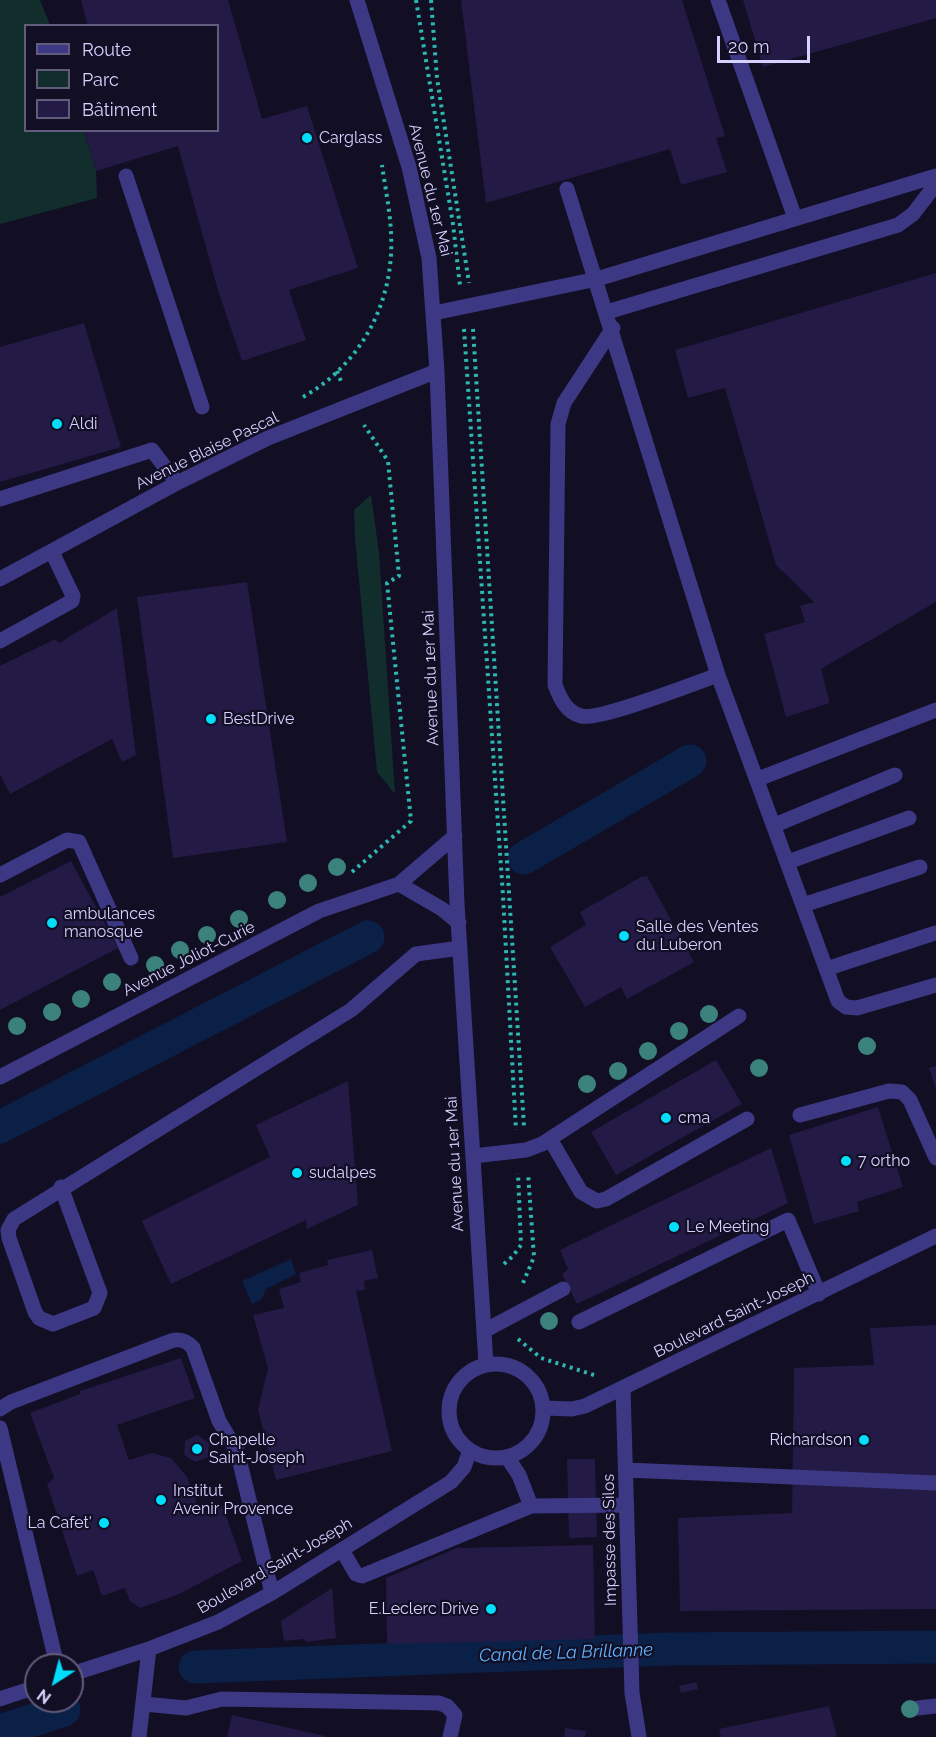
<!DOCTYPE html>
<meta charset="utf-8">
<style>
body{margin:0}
#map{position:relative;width:936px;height:1737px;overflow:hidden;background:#120e24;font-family:Raleway,sans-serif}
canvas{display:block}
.legend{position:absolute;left:24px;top:24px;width:195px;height:108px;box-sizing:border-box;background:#120e24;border:2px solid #615c7c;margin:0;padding:8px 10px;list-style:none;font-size:18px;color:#d7d1ff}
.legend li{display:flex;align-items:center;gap:12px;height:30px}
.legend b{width:30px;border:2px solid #615c7c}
.north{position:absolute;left:24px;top:1653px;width:60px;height:60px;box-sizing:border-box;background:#120e24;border:2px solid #615c7c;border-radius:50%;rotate:216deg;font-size:16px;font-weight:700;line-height:24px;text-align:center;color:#d7d1ff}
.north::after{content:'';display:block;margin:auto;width:21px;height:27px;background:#00defc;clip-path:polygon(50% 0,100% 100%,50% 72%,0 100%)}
.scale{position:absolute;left:717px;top:36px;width:93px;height:27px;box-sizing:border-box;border:3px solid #d7d1ff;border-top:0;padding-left:8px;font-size:18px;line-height:21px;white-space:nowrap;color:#d7d1ff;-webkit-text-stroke:4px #120e24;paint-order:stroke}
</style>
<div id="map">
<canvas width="936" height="1737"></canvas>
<ul class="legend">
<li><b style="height:8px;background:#3c3883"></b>Route</li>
<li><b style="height:16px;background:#112e2d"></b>Parc</li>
<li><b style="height:16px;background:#231a45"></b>Bâtiment</li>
</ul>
<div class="north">N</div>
<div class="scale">20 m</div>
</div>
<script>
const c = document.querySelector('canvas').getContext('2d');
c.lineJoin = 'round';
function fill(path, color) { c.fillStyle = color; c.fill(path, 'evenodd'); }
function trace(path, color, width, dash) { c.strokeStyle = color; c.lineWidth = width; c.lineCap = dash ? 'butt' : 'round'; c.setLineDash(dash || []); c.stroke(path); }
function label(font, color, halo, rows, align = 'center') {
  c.font = font + ' Raleway,sans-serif'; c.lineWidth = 4.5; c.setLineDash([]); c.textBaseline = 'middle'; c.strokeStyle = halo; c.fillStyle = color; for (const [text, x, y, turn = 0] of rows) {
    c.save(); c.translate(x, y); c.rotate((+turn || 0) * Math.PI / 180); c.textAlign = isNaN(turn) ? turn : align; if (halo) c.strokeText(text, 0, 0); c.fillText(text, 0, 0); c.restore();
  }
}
const green = new Path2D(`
 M0 0H40L50 25 26 26V130L84 131 96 171 97 198 0 224Z
 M371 495 379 553 395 794 377 772 355 538 354 510Z`);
const water = new Path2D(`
 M291 1259 296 1274 266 1289 262 1299 252 1304 242 1281Z`);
const canal = new Path2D(`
 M524 858 690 761
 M0 1127 368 937
 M195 1667 669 1649 936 1647
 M0 1731 64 1710`);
const building = new Path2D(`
 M81 0H228L262 119 307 106 358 268 289 290 306 340 242 361 217 287 178 146 96 171 84 130H218V26H88Z
 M461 0H682L725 136 716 138 727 172 681 185 670 149 486 203Z
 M743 0H936V18L763 67Z
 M936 273V602L821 669 830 703 786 717 764 634 805 622 800 606 814 602 776 565 725 388 688 398 675 350Z
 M84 323 121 447 0 482V347Z
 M247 582 287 842 173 858 137 597Z
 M117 608 136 755 122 762 112 739 10 794 0 774V666L55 639 59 643Z
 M71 861 118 948 0 1010V897Z
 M647 876 694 962 627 999 621 987 585 1007 550 947 586 925 580 912 641 877Z
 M716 1060 742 1104 616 1175 591 1132Z
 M936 1066V1089L929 1068Z
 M348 1081 358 1205 307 1229 306 1220 171 1284 142 1221 270 1157 256 1125Z
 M878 1107 903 1187 857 1202 859 1211 814 1224 789 1135Z
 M771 1148 788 1203 577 1304 562 1274 568 1269 560 1250Z
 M372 1250 378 1278 364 1281 365 1290 356 1291 392 1451 276 1480 258 1410 268 1368 253 1315 284 1308 279 1289 301 1282 299 1273 328 1265 327 1260Z
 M936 1325V1609L680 1611 678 1518 792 1513 794 1368 874 1365 870 1328Z
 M181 1358 195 1398 117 1425 129 1460 152 1453 171 1458 187 1477 198 1506 222 1505 242 1561 177 1595 140 1608 130 1601 125 1588 102 1596 93 1570 77 1576 47 1484 54 1478 30 1413 80 1394V1391Z
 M197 1435 209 1443 208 1457 195 1462 184 1455 185 1441Z
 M567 1459H595L597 1537 569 1538Z
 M593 1545 595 1639 387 1644 386 1578 457 1548Z
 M332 1588 336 1638 306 1642 304 1639 284 1641 281 1621Z
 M696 1682 698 1689 681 1693 679 1686Z
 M829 1706 837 1737H721L719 1729Z
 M232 1715 325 1736V1737H227Z
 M565 1728 586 1731 585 1737H564Z`);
const path = new Path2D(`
 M416 0 453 224 460 286
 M431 0 437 78 469 283
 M464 329 503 896 516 1130
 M473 329 524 1127
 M337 371 342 384
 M303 397C362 364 395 300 391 233 390 210 385 187 382 165
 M352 872 411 821 387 583 399 576 388 461 364 425
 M504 1264 513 1256 521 1245 518 1173
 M523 1283 534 1257 528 1173
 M518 1339 541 1358 594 1375`);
const minor = new Path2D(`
 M357 0 409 167 429 258 437 371 457 904 486 1364
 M718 0 795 218
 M126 176 202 407
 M567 189 718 675C695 683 599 721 581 716 566 712 560 698 555 685L558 424 564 403 613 328
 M607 312 898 225 913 214 936 184
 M434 313 597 279 936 176
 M0 499 152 450 177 483
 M0 579 177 483 268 438 437 371
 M0 641 72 601 73 596 52 552
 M718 675 838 1001 846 1007 857 1008 936 985
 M758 779 936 710
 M775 825 895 775
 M788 862 909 818
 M0 875 67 840 79 842 131 958
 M399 884 442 909 459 923
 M803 905 920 867
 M826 969 935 933
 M0 1077 319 911 399 884 455 836
 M800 1115 889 1091 902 1092 910 1100 936 1158
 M550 1139 581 1192 597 1201 606 1199 747 1119
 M473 1156 526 1150 542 1144 739 1016
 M61 1187 100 1293 94 1308 53 1324 39 1318 35 1312 9 1238 8 1230 14 1219 351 1010 416 954 460 948
 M579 1322 788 1220 819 1294
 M484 1331 563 1289
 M449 1411a47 47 0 1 1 94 0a47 47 0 1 1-94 0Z
 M623 1388 632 1693 639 1737
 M544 1408 572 1409 585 1406 936 1236
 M0 1409 11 1402 171 1341C181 1338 187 1341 193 1348L219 1421 237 1451 272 1593
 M0 1428 57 1665
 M626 1470 936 1483
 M531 1506 627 1505
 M342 1550 356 1574 362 1576 531 1506 519 1475 507 1457
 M72 1674 149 1649 218 1622 272 1593 451 1482 464 1467 470 1450
 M0 1699 36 1687
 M144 1704 186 1708 222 1699 439 1703 447 1706 455 1715 450 1737
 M918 1708 936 1706
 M139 1737 149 1649`);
const trees = [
 [337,867],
 [308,883],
 [277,900],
 [239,919],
 [207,935],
 [180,950],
 [155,965],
 [112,982],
 [81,999],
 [52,1012],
 [709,1014],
 [17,1026],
 [679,1031],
 [867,1046],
 [648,1051],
 [759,1068],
 [618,1071],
 [587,1084],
 [549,1321],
 [910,1709]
];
const markers = [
 [307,138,6,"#00defc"],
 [57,424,6,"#00defc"],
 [211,719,6,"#00defc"],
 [52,923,6,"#00defc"],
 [624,936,6,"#00defc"],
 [666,1118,6,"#00defc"],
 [846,1161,6,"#00defc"],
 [297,1173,6,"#00defc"],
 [674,1227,6,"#00defc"],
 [864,1440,6,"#00defc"],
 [197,1449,6,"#00defc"],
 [161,1500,6,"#00defc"],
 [104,1523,6,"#00defc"],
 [491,1609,6,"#00defc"]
];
const poiNames = [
 ["Carglass",319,138],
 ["Aldi",69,424],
 ["BestDrive",223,719],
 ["ambulances",64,914],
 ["manosque",64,932],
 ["Salle des Ventes",636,927],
 ["du Luberon",636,945],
 ["cma",678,1118],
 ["7 ortho",858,1161],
 ["sudalpes",309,1173],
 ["Le Meeting",686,1227],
 ["Chapelle",209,1440],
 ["Saint-Joseph",209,1458],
 ["Richardson",852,1440,"right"],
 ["Institut",173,1491],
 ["Avenir Provence",173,1509],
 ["La Cafet'",92,1523,"right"],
 ["E.Leclerc Drive",479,1609,"right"]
];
const streetNames = [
 ["Avenue du 1er Mai",430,190,76],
 ["Avenue Blaise Pascal",207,451,-26],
 ["Avenue du 1er Mai",431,678,-92],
 ["Avenue Joliot-Curie",189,959,-27],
 ["Avenue du 1er Mai",455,1164,-93],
 ["Boulevard Saint-Joseph",734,1315,-26],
 ["Impasse des Silos",610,1540,-91],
 ["Boulevard Saint-Joseph",275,1566,-30]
];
const waterNames = [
 ["Canal de La Brillanne",566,1653,-2]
];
fill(green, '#112e2d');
fill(water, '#0b2046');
trace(canal, '#0b2046', 33);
fill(building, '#231a45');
trace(path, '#2db7b1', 4, [3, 4.5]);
trace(minor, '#3c3883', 15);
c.fillStyle = '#3a827b';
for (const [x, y] of trees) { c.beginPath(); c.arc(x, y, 9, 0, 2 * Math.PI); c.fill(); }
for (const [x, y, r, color] of markers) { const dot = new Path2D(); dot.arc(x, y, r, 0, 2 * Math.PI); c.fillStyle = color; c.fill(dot); trace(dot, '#120e24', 2); }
label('16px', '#d7d1ff', '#120e24', poiNames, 'left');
label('16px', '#d7d1ff', '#120e24', streetNames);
label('italic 18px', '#5fb2ff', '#120e24', waterNames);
</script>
